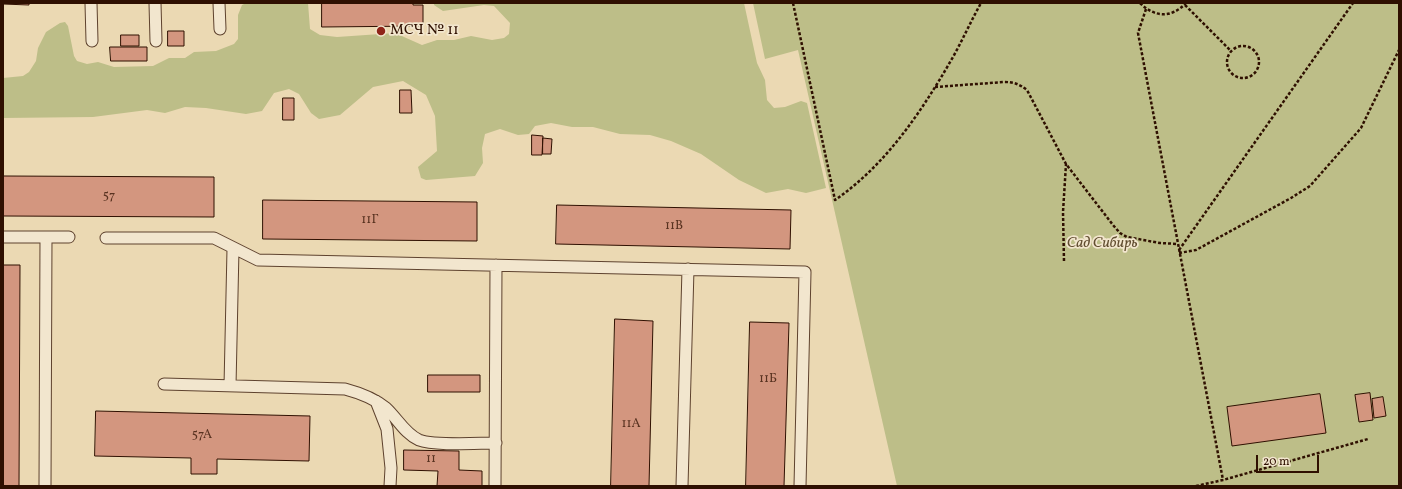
<!DOCTYPE html>
<meta charset="utf-8">
<style>
body{margin:0}
#map{position:relative;width:1402px;height:489px;overflow:hidden;background:#ebd9b3;font-family:Vollkorn,serif}
canvas{display:block}
.frame{position:absolute;inset:0;border:4px solid #2f1001;pointer-events:none}
.scale{position:absolute;left:1256px;top:455px;width:63px;height:18px;box-sizing:border-box;border:2px solid #2f1001;border-top:0;padding-left:5px;font-size:12px;line-height:14px;white-space:nowrap;color:#2f1001;-webkit-text-stroke:3px #f2e6ce;paint-order:stroke}
</style>
<div id="map">
<canvas width="1402" height="489"></canvas>
<div class="frame"></div>
<div class="scale">20 m</div>
</div>
<script>
const c = document.querySelector('canvas').getContext('2d');
c.lineJoin = 'round';
function fill(path, color) { c.fillStyle = color; c.fill(path, 'evenodd'); }
function trace(path, color, width, dash) { c.strokeStyle = color; c.lineWidth = width; c.lineCap = dash ? 'butt' : 'round'; c.setLineDash(dash || []); c.stroke(path); }
function label(font, color, halo, rows, align = 'center') {
  c.font = font + ' Vollkorn,serif'; c.lineWidth = 3.5; c.setLineDash([]); c.textBaseline = 'middle'; c.strokeStyle = halo; c.fillStyle = color; for (const [text, x, y, turn = 0] of rows) {
    c.save(); c.translate(x, y); c.rotate((+turn || 0) * Math.PI / 180); c.textAlign = isNaN(turn) ? turn : align; if (halo) c.strokeText(text, 0, 0); c.fillText(text, 0, 0); c.restore();
  }
}
const green = new Path2D(`
 M246 3H308L310 29 320 35 337 37 395 33 422 45 437 40H454L471 36 492 40 504 38 509 34 510 23 494 6 484 5 443 11 434 5V3H744L757 63 765 80 767 100 774 108 785 107 801 101 807 103 826 188 806 193 788 189 766 193 739 180 701 154 671 141 650 135 620 134 593 127H572L551 123 535 126 529 134 518 135 500 129 485 134 482 148 483 163 475 176 426 180 421 178 418 167 437 151 435 116 426 95 403 81 373 87 340 115 319 119 311 113 299 94 289 89 274 93 262 111 246 114 206 108 185 107 165 113 147 110 93 117 3 118V78L23 76 29 72 36 61 38 48 46 32 60 23 65 22 68 26 74 56 77 61 87 64 98 62 114 67 153 66 169 58H185L194 52 216 51 234 44 238 39V15L242 5Z
 M753 3H1399V486H897L798 50 765 59Z`);
const building = new Path2D(`
 M3 3H29V5L3 4Z
 M322 3H413V5H423V26L322 27Z
 M168 31H184V46H168Z
 M121 35H139V46H121Z
 M110 47H147V61H111Z
 M400 90H411L412 113H400Z
 M283 98H294V120H283Z
 M532 135 543 136 542 155H532Z
 M543 138 552 139 551 154H543Z
 M3 176 214 177V217L3 216Z
 M263 200 477 202V241L263 239Z
 M557 205 791 210 790 249 556 244Z
 M3 265H20L19 486H3Z
 M615 319 653 321 649 486H611Z
 M750 322 789 323 784 486H746Z
 M428 375H480V392H428Z
 M1370 393 1373 420 1359 422 1355 395Z
 M1320 394 1326 433 1232 446 1227 407Z
 M1383 397 1386 416 1374 418 1372 399Z
 M96 411 310 416 309 461 217 459V474H191V458L95 456Z
 M404 450 459 451V470L482 471V486H437L438 471 404 470Z`);
const path = new Path2D(`
 M793 3 835 200C886 165 922 111 953 57 963 39 971 21 981 3
 M1140 3C1155 18 1172 18 1186 3
 M1185 5 1231 51
 M1146 9 1138 33 1223 480
 M1227 62a16 16 0 1 1 32 0a16 16 0 1 1-32 0Z
 M935 87 1004 82C1014 82 1019 84 1027 90L1066 164 1113 225 1120 233 1127 237 1160 243 1178 244
 M1179 250 1353 3
 M1179 253 1196 250 1291 198 1310 186 1361 128 1399 50
 M1064 261 1063 212 1066 164
 M1196 486 1223 480 1368 439`);
const service = new Path2D(`
 M91 3 92 41
 M155 3 156 41
 M219 3 220 29
 M3 237H69
 M106 238H214L258 260 805 272 800 486
 M164 384 345 389C360 393 374 398 386 408 397 418 405 434 419 440 434 446 478 443 496 443
 M230 386 233 249
 M376 401 387 429 391 468 390 486
 M45 486 46 237
 M495 486 496 265
 M682 486 688 269`);
const markers = [
 [381,31,5,"#8f2418"]
];
const numberNames = [
 ["57",109,197],
 ["11Г",370,221],
 ["11В",674,227],
 ["11Б",768,380],
 ["11А",631,425],
 ["57А",202,436],
 ["11",431,460]
];
const poiNames = [
 ["МСЧ № 11",390,31]
];
const parkNames = [
 ["Сад Сибирь",1102,244]
];
fill(green, '#bdbe88');
fill(building, '#d3967f');
trace(building, '#2f1001', 1);
trace(service, '#5e422e', 13);
trace(path, '#2f1001', 2.5, [3, 2]);
trace(service, '#f2e6ce', 11);
for (const [x, y, r, color] of markers) { const dot = new Path2D(); dot.arc(x, y, r, 0, 2 * Math.PI); c.fillStyle = color; c.fill(dot); trace(dot, '#f2e6ce', 1.5); }
label('13px', '#583220', null, numberNames);
label('15px', '#2f1001', '#f2e6ce', poiNames, 'left');
label('italic 15px', '#614d30', '#f2e6ce', parkNames);
</script>
